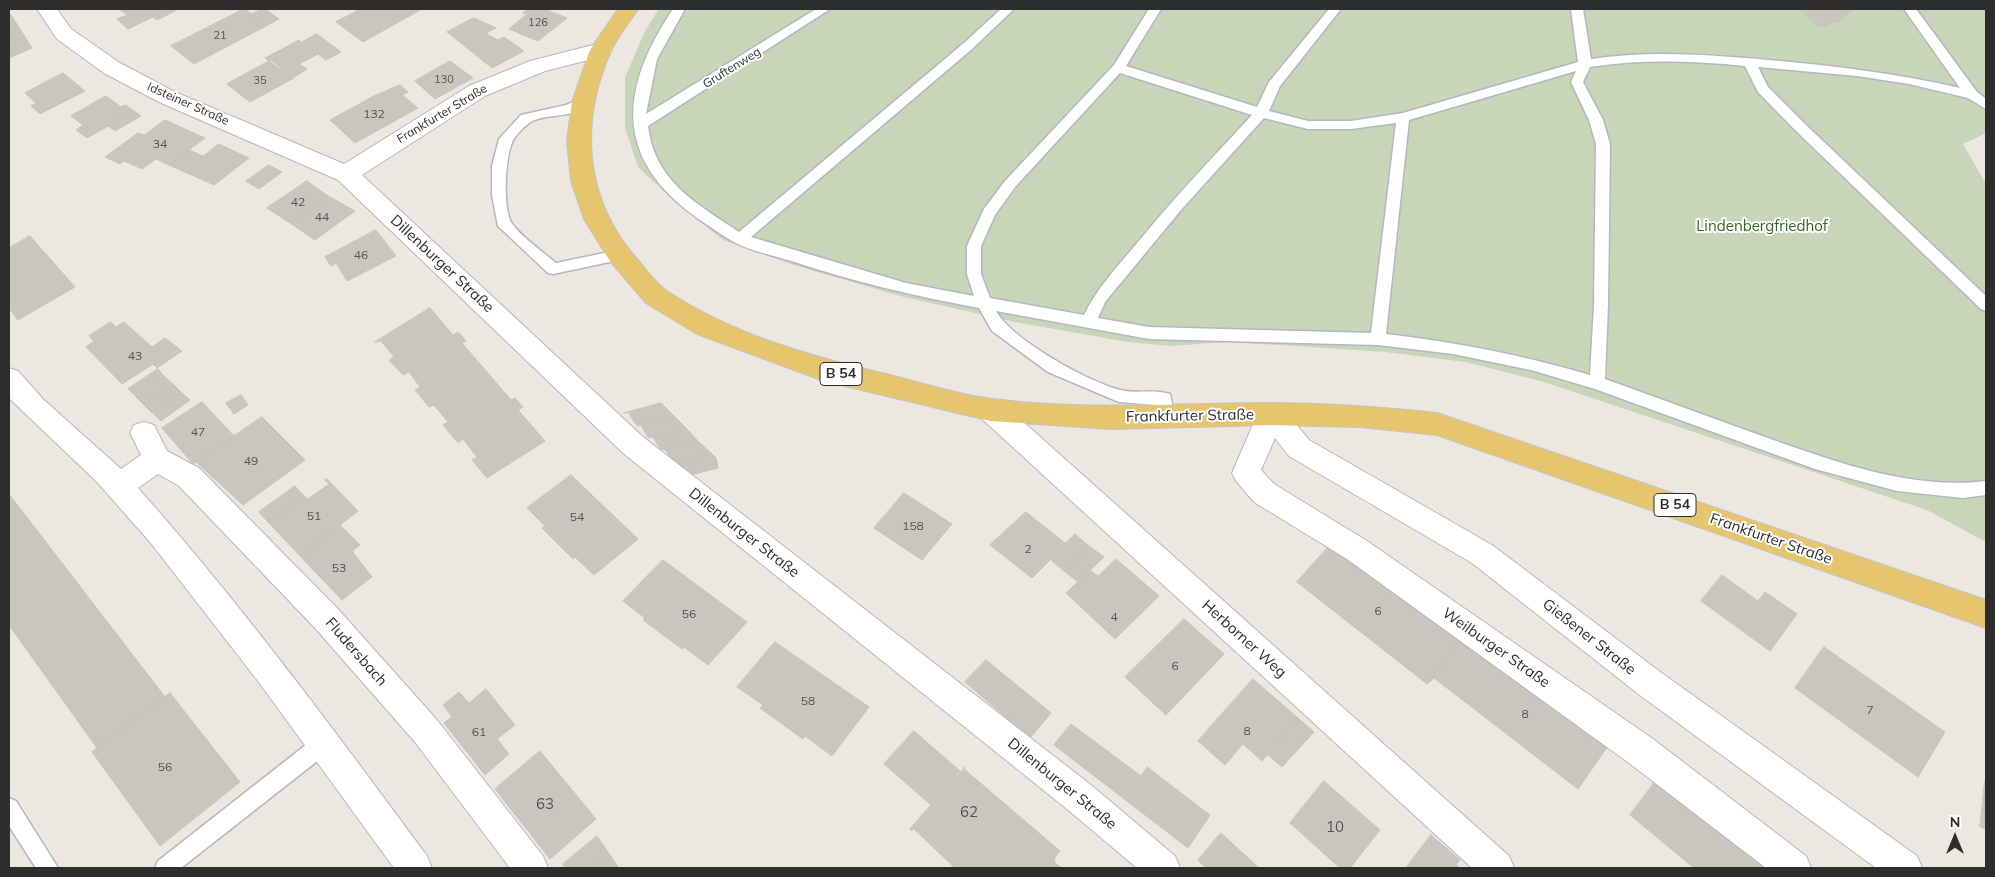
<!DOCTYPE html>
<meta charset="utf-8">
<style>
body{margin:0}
#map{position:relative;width:1995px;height:877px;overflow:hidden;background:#ede7e1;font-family:Mulish,sans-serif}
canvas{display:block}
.frame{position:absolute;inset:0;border:10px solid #2d2d2d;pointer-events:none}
.north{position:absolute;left:1930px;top:812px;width:50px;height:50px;-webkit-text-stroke:4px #fff;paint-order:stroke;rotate:0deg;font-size:14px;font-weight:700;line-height:20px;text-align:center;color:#2d2d2d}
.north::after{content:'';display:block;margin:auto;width:18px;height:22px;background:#2d2d2d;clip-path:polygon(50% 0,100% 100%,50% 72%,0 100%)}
</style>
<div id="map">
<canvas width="1995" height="877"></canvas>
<div class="frame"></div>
<div class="north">N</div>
</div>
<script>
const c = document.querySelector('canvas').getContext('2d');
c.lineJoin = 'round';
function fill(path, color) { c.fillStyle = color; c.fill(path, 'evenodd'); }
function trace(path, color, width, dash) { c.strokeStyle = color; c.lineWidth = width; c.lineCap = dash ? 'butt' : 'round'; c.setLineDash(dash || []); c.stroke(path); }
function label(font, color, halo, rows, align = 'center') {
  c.font = font + ' Mulish,sans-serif'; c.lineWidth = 4; c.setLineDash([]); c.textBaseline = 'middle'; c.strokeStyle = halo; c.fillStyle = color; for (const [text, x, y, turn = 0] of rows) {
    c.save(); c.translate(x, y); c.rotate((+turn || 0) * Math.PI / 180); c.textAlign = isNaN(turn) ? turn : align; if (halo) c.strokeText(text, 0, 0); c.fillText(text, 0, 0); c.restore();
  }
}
const cemetery = new Path2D(`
 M659 9H1986V133L1963 144 1986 184V542L1927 510 1544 382 1466 362 1385 352 1296 346 1227 342 1171 346 1128 342 1015 322 900 296 797 266 723 240 674 201 638 167 625 128V77L645 31Z`);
const building = new Path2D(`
 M119 9H179L157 20 153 17 128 29 117 19 127 15Z
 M244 9 268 25 194 64 171 46Z
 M262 9H265L279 19 267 25 252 14Z
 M361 9H422L363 42 336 22Z
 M528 9H544L567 18 538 41 509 29 527 14 523 13Z
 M1801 9H1852L1840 21 1819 27Z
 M9 12 20 29 9 34Z
 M474 18 496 28 486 33 490 36 498 40 504 37 524 51 492 68 447 32Z
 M20 29 32 48 9 58V34Z
 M317 34 341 52 326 60 318 54 299 64 307 69 293 78 265 58 299 40 301 42Z
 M271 60 294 78 250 102 227 84Z
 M450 61 473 78 435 99 415 81Z
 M63 73 85 91 40 114 31 106 36 103 25 93Z
 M400 85 408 92 402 95 418 108 355 143 330 120 374 96Z
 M106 96 121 107 126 105 134 111 87 138 76 130 83 125 71 116Z
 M134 111 141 116 115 131 108 126Z
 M165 120 205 138 169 165 156 159 142 169 124 161 120 164 105 157 138 133 144 135Z
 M219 144 249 158 214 185 169 165 189 150 203 156Z
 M269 165 282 172 259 189 246 181Z
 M307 181 328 196 290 223 267 208Z
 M328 196 355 211 315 240 290 223Z
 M376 230 396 256 347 281 336 263 331 266 325 257Z
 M30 236 75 287 18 320 9 308V248Z
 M430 308 453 335 458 332 462 336 466 341 462 343 511 400 515 398 523 407 518 410 545 441 487 478 472 460 477 457 463 439 458 443 443 425 448 422 434 405 429 407 415 390 420 387 409 372 403 375 389 360 394 357 381 341 375 342Z
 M111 322 116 327 124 322 152 347 165 338 182 351 157 368 153 364 122 384 86 347 94 341 89 336Z
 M158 369 165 377 136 396 128 389Z
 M165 377 174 385 144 405 136 397Z
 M174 385 182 393 152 413 144 405Z
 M182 393 190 400 161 421 153 413Z
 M241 395 248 405 234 414 226 403Z
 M202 402 234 436 193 464 162 428Z
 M661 403 675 417 637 426 628 412 624 413Z
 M262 417 305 460 243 505 196 462Z
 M675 417 687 429 648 438 641 425Z
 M687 429 699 442 661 450 653 437Z
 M699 442 712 454 673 462 665 449Z
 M712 454 716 458 718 468 687 476 677 461Z
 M571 475 638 539 594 575 575 557 573 559 542 528 545 526 527 508Z
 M327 479 358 511 300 556 268 522 304 496 308 499 329 484 325 480Z
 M295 486 304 496 268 522 259 512Z
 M904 493 952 524 922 560 874 528Z
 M9 494 165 697 97 748 9 625Z
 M1026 512 1066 544 1032 578 990 545Z
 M340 525 360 545 352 551 372 577 342 600 300 556Z
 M1075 534 1089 546 1064 571 1050 559Z
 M1331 544 1460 641 1427 684 1297 582Z
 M1089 546 1104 557 1078 582 1064 571Z
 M1116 559 1159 596 1115 639 1066 593 1090 570 1098 576Z
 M663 560 747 622 708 665 684 647 682 649 643 620 645 618 623 601Z
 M1722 575 1758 601 1765 592 1797 614 1770 651 1701 601Z
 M1184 619 1224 654 1166 715 1125 677Z
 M1460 641 1610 743 1578 789 1434 678 1427 684Z
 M775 642 869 707 832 756 805 736 803 739 760 708 763 705 737 687Z
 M1824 647 1945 732 1918 777 1795 688Z
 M986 660 1051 713 1030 738 965 682Z
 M1253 679 1298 718 1262 761 1243 744 1225 765 1198 741Z
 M486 689 515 725 497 739 509 754 485 775 444 723 452 717 443 705 459 692 469 703Z
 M170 693 240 782 160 846 92 752Z
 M1298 718 1314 732 1282 767 1267 754Z
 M1071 724 1141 776 1147 767 1210 815 1188 848 1054 745Z
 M914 731 960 771 931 805 884 764Z
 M540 751 596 819 550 859 495 789Z
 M965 767 964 769 1060 851 1046 868H955L913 828 912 831 910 829Z
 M1663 771 1785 868H1694L1630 815Z
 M1324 781 1380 830 1350 868H1340L1290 823Z
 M1985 781H1986V829L1980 827Z
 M1221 833 1259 868H1206L1198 860Z
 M1431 835 1460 860 1456 865 1460 868H1406Z
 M597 836 610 855 594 868H565L563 864Z
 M610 855 619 868H594Z
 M1055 858 1054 862 1062 868H1046Z`);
const lane = new Path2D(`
 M673 9H685L657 59 646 114 816 9H830L648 126C654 181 697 204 739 232L964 43 1001 9H1014L972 49 751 237 906 283 974 296 967 274V246L984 209 1005 181 1114 65 1149 9H1161L1126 66 1257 107 1269 82 1329 9H1341L1280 86 1269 111 1308 121H1351L1403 113 1578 62 1571 9H1583L1591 59C1651 50 1708 55 1769 60 1834 66 1897 73 1960 88L1904 9H1916L1977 92 1986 99V109L1968 98 1909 84 1857 76 1758 67 1768 87 1804 123 1986 296V311L1981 309 1794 129 1758 92 1745 66C1692 61 1643 59 1590 67L1583 82 1603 120 1610 144 1608 305 1605 379C1654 397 1702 414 1751 432 1825 458 1907 491 1986 481V495L1963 498 1897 491 1815 469 1595 389 1531 370 1453 354 1378 345 1149 339 996 311C1012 340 1087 381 1120 390 1136 394 1154 389 1170 394L1175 417 1173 422 1167 424 1161 422 1157 405 1119 402 1048 372 992 331 979 308C914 296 851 281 788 260 771 255 751 251 734 242 725 237 715 230 706 224 615 164 616 94 673 9ZM1576 71 1571 82 1589 120 1596 144 1594 305 1590 375C1522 355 1456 342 1386 334L1409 120ZM1120 73 1252 115C1213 157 1174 198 1138 242 1118 266 1097 288 1084 315L990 298 981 274V246L995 215 1015 187ZM1264 118 1308 129H1351L1396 123 1371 333 1149 327 1098 318 1105 302 1181 210Z
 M583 98 588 99 589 102C578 120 544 112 529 123 524 127 514 136 512 143 505 159 502 211 513 225 524 239 542 251 556 263L619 250 624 251 626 255 624 259 619 260 553 274 548 273 498 226 492 195V166L499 139 521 115 566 105Z
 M323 734 330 737 333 744 330 751 181 868H155L158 861 316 737Z
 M9 798 16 801 58 868H36L9 826Z`);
const street = new Path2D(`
 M37 9H57L71 29 120 63 175 92 344 164 469 86 530 61 601 43 608 45 612 50 608 55 545 71 485 96 362 175 643 437 1091 785 1175 856 1180 868H1137L1067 809 623 453 338 180 159 102 104 73 57 39Z
 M9 368 18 371 44 400 121 469 141 455 130 433 134 425 144 422 154 425 167 451 199 468 337 608 437 720 543 856 548 868H510L415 742 315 628 179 486 158 474 138 488C242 605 334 730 427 856L432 868H394L261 685 150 542 97 482 9 398Z
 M991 399 1001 402 1509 856 1514 868H1472L981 418 977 410 981 402Z
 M1271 403 1281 406 1309 440 1492 545 1659 671 1917 856 1922 868H1876L1637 693 1472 563 1289 456 1275 438 1261 470 1274 484 1367 541 1653 739 1806 856 1811 868H1766L1629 763 1347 559 1254 502 1236 481 1232 473 1261 406Z`);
const primary = new Path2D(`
 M618 9H638C629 23 618 36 611 51 579 122 584 199 637 259 646 269 655 283 667 291 733 335 813 357 890 375 923 383 958 395 993 399 1085 411 1178 403 1270 403 1326 403 1381 407 1437 413L1986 600V628L1437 435 1360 427 1271 425 1112 429 991 421 824 381 697 334 646 303 610 261 584 219 571 181 567 141 572 102 590 50Z`);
const farNumbernames = [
 ["126",538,23],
 ["21",220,36],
 ["130",444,80],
 ["35",260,81]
];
const farStreetnames = [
 ["Gruftenweg",732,68,-32],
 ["Idsteiner Straße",188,104,24],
 ["Frankfurter Straße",442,114,-31]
];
const numberNames = [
 ["132",374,114],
 ["34",160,144],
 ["42",298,202],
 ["44",322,217],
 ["46",361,255],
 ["43",135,356],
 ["47",198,432],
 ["49",251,461],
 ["51",314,516],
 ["54",577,517],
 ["158",913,526],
 ["2",1028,549],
 ["53",339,568],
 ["6",1378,611],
 ["56",689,614],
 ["4",1114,617],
 ["6",1175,666],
 ["58",808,701],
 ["7",1870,710],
 ["8",1525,714],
 ["8",1247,731],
 ["61",479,732],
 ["56",165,767]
];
const shields = [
 [841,374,42],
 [1675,505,42]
];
const shieldNames = [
 ["B 54",841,374],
 ["B 54",1675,505]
];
const parkNames = [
 ["Lindenbergfriedhof",1762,226]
];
const streetNames = [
 ["Dillenburger Straße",442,264,43],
 ["Frankfurter Straße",1190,416,-1],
 ["Dillenburger Straße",744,533,38],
 ["Frankfurter Straße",1771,539,19],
 ["Gießener Straße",1589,637,38],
 ["Herborner Weg",1244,639,42],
 ["Weilburger Straße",1496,648,35],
 ["Fludersbach",356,652,49],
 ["Dillenburger Straße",1062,784,39]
];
const nearNumbernames = [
 ["63",545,804],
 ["62",969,812],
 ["10",1335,827]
];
fill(cemetery, '#c8d5b9');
fill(building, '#c9c5bf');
trace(building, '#c8c3ba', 1);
trace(lane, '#b4b7bf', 3);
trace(street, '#b4b7bf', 2);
trace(primary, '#c4c4c4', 2);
fill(lane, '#fff');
fill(street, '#fff');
fill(primary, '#e5c56e');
label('11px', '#545352', null, farNumbernames);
label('12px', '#2d2d2d', '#fff', farStreetnames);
label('12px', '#545352', null, numberNames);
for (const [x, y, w] of shields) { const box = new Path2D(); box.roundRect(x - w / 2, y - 11.5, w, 23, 4); c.fillStyle = '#fff'; c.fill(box); trace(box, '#2d2d2d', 1); }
label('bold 14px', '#2d2d2d', null, shieldNames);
label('15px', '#326522', '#fff', parkNames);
label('15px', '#2d2d2d', '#fff', streetNames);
label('15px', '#545352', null, nearNumbernames);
</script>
